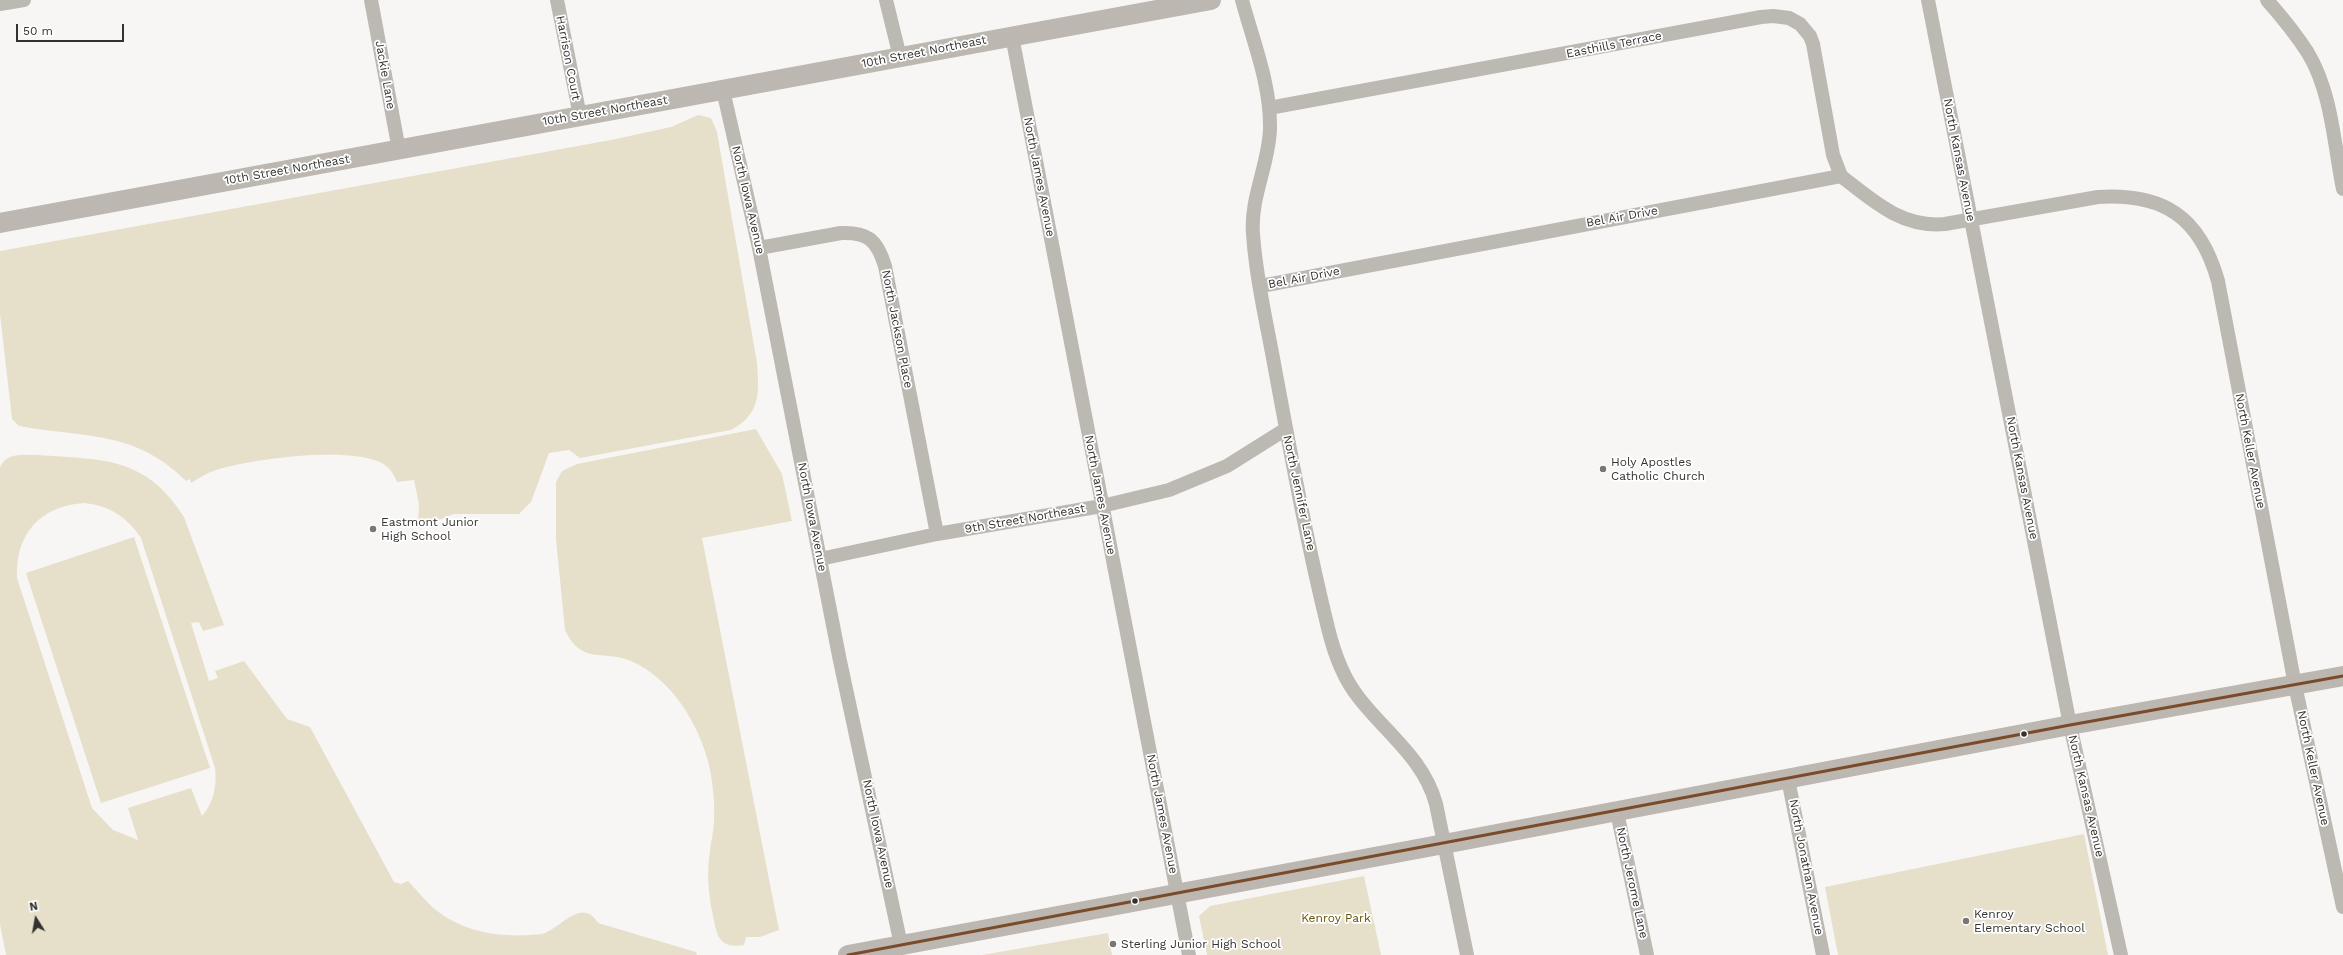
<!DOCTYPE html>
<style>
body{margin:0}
#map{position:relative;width:2343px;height:955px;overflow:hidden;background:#f8f6f4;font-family:"Work Sans",sans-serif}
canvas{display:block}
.north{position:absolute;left:16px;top:899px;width:40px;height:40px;-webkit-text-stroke:3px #fff;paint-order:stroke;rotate:349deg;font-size:11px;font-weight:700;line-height:16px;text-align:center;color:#333230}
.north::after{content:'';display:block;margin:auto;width:14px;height:18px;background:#333230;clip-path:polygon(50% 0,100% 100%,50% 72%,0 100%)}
.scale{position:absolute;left:16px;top:24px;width:108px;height:18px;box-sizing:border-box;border:2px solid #333230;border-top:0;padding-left:5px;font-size:12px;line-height:14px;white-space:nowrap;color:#333230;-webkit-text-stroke:3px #fff;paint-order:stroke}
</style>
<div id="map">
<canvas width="2343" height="955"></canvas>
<div class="north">N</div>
<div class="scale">50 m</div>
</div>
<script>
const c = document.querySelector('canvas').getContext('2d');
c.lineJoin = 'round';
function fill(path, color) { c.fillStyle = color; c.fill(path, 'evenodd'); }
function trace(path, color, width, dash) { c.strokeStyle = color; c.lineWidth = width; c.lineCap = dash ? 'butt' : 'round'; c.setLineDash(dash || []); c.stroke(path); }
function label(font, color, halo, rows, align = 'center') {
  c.font = font + ' "Work Sans",sans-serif'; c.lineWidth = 3.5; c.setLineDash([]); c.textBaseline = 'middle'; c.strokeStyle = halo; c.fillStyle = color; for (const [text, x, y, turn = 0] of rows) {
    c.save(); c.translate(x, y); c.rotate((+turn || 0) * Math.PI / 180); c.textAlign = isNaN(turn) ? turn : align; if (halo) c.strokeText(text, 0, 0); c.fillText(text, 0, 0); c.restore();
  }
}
const green = new Path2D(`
 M698 115 711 118 717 132 757 363C759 393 761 414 731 430L580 458 569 450 549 453 531 502 519 514H454L418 528 419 504 414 480 397 482C394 474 390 468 382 463 349 446 251 459 216 470 207 473 199 478 191 483L190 479 186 481C135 430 85 438 19 426L12 419 0 314V251L611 140 671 127Z
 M756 429 782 474 792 521 702 538 779 930 760 937H746L744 945C719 949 717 936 713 916 709 897 707 878 709 859 710 846 713 835 714 822 715 804 713 783 709 765 699 724 671 678 631 661 603 649 582 666 565 630L556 539V482L562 471 577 464Z
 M38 455C104 460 145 456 184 517L224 625 203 631 199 622 191 623 209 681 218 678 215 671 244 661 287 719 310 727 394 882 401 884 408 881C418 891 428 905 440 913 466 932 499 937 530 935 535 934 541 935 545 933 564 925 582 898 598 923L696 952 697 955H6L0 924V467C7 452 24 455 38 455ZM85 503C110 506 127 517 141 538L215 768C217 786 214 802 202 816L191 788 128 808 138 840 113 830 92 808 17 578C15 534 41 505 85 503Z
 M134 537 210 768 101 803 26 573Z
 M2084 834 2108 955H1838L1825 887Z
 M1364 876 1381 955H1207L1199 916 1210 906Z
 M1108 933 1112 955H982Z`);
const street = new Path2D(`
 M371 0 399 150
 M557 0 580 116
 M886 0 900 57
 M1242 0C1253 41 1271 85 1270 129 1269 164 1250 198 1253 234 1256 279 1267 324 1275 369 1291 455 1307 543 1328 628 1334 653 1343 678 1359 698 1386 733 1424 759 1436 804L1467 955
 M1928 0 2070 725 2121 955
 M2267 0C2282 17 2296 34 2308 53 2332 93 2334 145 2343 189
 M0 4 24 0
 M1012 36 1189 955
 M723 90 759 248 840 661 901 945
 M1269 108 1761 17 1773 16 1789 18 1800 24 1810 36 1813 44 1833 155 1841 176
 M759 248 841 233C868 232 877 240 885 266L937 534
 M1261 286 1841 176C1873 201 1902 228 1945 224L2098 197C2164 193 2200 217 2218 281L2295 685 2343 907
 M820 559 937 534 1102 506 1169 490 1227 466 1286 429
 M1788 779 1823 955
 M1617 812 1647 955`);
const secondary = new Path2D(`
 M0 223 1211 0
 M848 955 1444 844 2070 725 2343 676`);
const bus1 = new Path2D(`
 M848 955 2070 725 2343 676`);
const markers = [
 [1603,469,4,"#787775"],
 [373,529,4,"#787775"],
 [2024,734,3.5,"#333230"],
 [1135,901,3.5,"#333230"],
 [1966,921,4,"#787775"],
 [1113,944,4,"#787775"]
];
const streetNames = [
 ["Easthills Terrace",1614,45,-11],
 ["10th Street Northeast",924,52,-11],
 ["Harrison Court",568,58,79],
 ["Jackie Lane",385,75,80],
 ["10th Street Northeast",605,111,-10],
 ["North Kansas Avenue",1959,160,79],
 ["10th Street Northeast",287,170,-10],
 ["North James Avenue",1039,177,79],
 ["North Iowa Avenue",748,200,77],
 ["Bel Air Drive",1622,217,-10],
 ["Bel Air Drive",1304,278,-11],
 ["North Jackson Place",897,329,79],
 ["North Keller Avenue",2250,451,79],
 ["North Kansas Avenue",2022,478,79],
 ["North Jennifer Lane",1299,493,78],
 ["North James Avenue",1100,495,79],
 ["North Iowa Avenue",812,517,79],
 ["9th Street Northeast",1025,519,-10],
 ["North Keller Avenue",2313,768,78],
 ["North Kansas Avenue",2086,796,77],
 ["North James Avenue",1162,814,79],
 ["North Iowa Avenue",878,834,78],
 ["North Jonathan Avenue",1806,867,79],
 ["North Jerome Lane",1632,883,78]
];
const poiNames = [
 ["Holy Apostles",1611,462],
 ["Catholic Church",1611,476],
 ["Eastmont Junior",381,522],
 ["High School",381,536],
 ["Kenroy",1974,914],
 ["Elementary School",1974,928],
 ["Sterling Junior High School",1121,944]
];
const parkNames = [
 ["Kenroy Park",1336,918]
];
fill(green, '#e6dfca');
trace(street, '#bcb9b3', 14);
trace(secondary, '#bcb7b0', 20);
trace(bus1, '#7a4b2a', 3);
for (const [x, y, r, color] of markers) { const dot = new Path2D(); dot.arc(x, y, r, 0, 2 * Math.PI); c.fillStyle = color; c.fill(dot); trace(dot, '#fff', 1.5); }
label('12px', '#333230', '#fff', streetNames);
label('12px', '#333230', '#fff', poiNames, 'left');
label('12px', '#655204', '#fff', parkNames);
</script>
